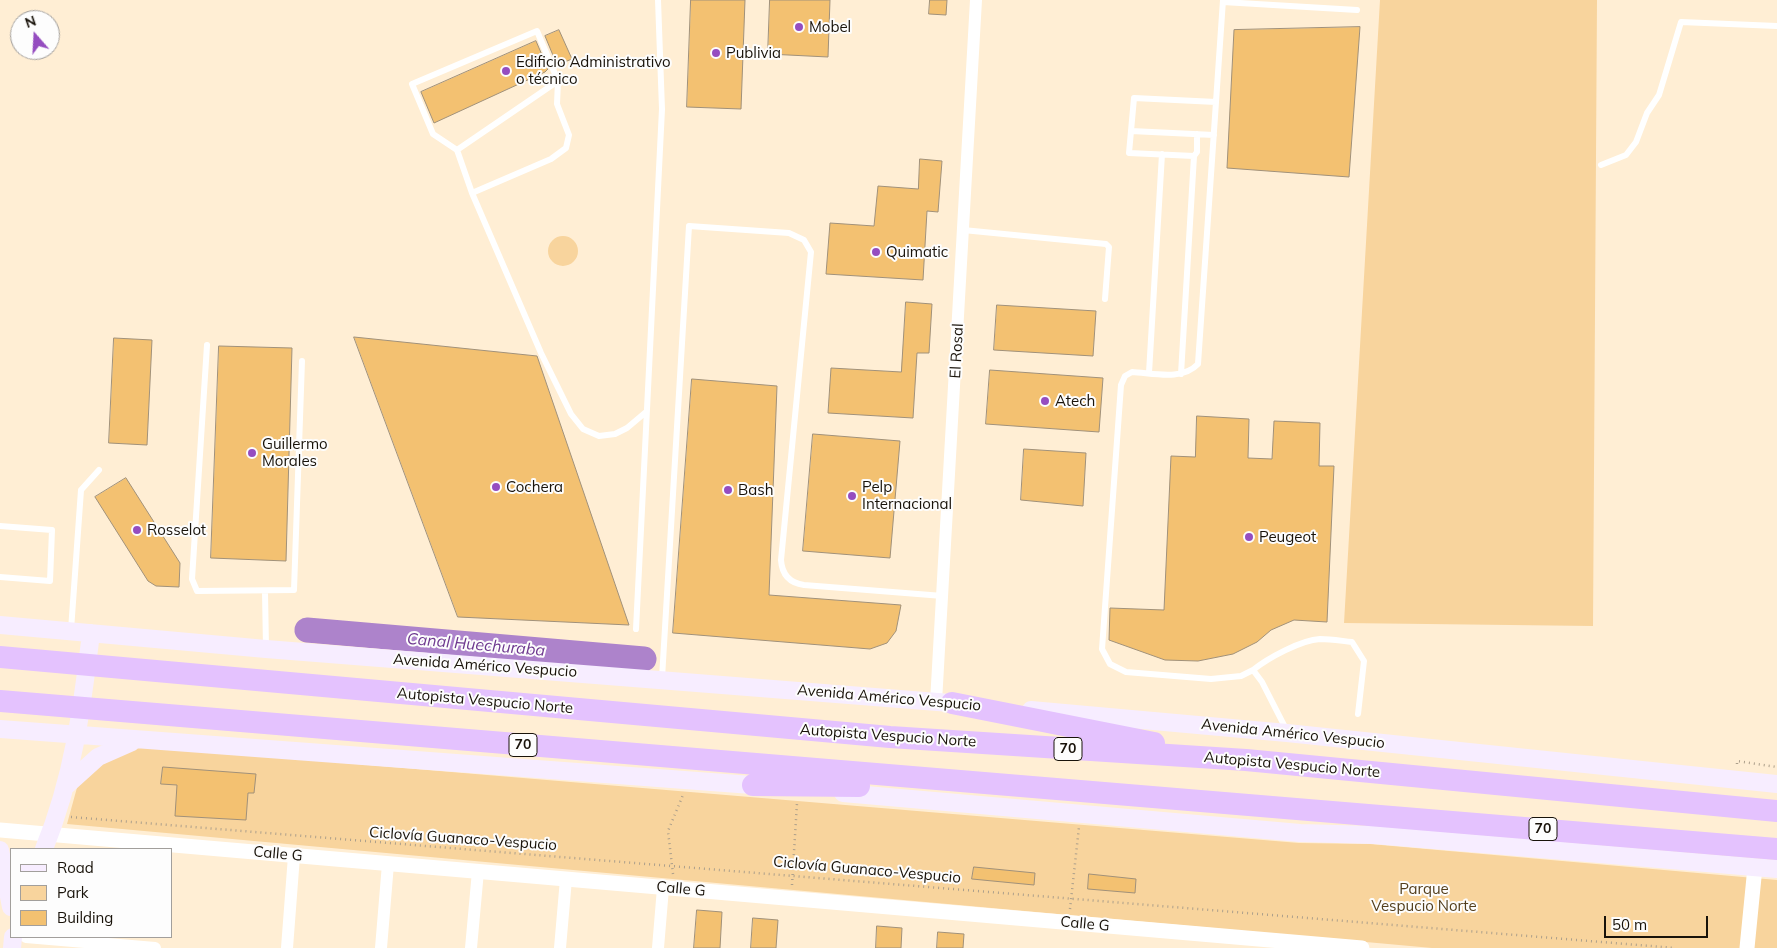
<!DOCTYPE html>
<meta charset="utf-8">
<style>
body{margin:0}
#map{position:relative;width:1777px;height:948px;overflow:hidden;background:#ffeed4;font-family:Mulish,sans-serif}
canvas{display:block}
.legend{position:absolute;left:10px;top:848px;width:162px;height:90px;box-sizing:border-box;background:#fdfdfd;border:1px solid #a29f9c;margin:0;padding:6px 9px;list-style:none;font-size:15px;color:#19130a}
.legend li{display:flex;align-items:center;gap:10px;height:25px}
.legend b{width:25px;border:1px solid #a29f9c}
.north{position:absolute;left:10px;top:10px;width:50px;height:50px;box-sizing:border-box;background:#fdfdfd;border:1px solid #a29f9c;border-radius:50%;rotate:341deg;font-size:14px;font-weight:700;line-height:20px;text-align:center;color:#19130a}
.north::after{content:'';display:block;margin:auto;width:18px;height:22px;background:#954dc0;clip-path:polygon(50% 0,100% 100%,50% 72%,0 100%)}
.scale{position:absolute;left:1604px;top:916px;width:104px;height:22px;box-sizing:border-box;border:2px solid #19130a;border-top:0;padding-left:6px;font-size:15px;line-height:18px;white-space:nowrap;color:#19130a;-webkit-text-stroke:4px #fdfdfd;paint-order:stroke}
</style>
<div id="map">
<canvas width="1777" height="948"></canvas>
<ul class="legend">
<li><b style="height:6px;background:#f7edff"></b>Road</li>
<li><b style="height:14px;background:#f8d49d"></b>Park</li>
<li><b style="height:14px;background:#f3c171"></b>Building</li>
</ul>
<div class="north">N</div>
<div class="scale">50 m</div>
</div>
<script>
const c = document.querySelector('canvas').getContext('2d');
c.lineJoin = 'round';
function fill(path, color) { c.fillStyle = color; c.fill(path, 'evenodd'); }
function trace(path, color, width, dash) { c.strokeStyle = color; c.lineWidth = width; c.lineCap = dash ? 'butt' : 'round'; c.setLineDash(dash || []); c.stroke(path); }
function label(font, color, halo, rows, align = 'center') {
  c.font = font + ' Mulish,sans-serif'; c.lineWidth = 4; c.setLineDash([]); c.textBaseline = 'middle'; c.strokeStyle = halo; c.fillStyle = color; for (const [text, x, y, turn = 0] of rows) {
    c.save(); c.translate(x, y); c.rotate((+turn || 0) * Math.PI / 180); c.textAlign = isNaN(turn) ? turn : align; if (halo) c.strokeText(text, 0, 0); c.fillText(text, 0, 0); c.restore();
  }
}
const green = new Path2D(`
 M1380 0H1597L1593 626 1344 623Z
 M548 251a15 15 0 1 1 30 0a15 15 0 1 1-30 0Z
 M141 746 1299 843 1370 844 1777 880V948H1432L67 824 78 784 104 763Z`);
const river = new Path2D(`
 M307 630 644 659`);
const building = new Path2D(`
 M691 0H745L741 109 687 107Z
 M770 0H830L828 57 768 54Z
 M930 0H947L946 15 929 14Z
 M1360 27 1349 177 1227 168 1234 30Z
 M559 30 572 59 557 65 545 36Z
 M536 41 548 69 545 72 434 123 421 92Z
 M920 159 942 161 938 212 927 211 923 280 826 274 830 223 874 226 878 186 918 189Z
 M906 302 932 304 929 353H917L913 418 828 413 831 368 901 372Z
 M997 305 1096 311 1093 356 994 350Z
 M354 337 537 356 629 625 458 617Z
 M114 338 152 340 147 445 109 443Z
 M219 346 292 348 286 561 211 558Z
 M990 370 1103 378 1099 432 986 424Z
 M692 379 777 386 769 595 901 605 896 631 887 643 870 649 673 633Z
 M1197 416 1249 419 1248 458 1272 459 1274 421 1320 423 1319 466H1334L1327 622 1294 620 1271 630 1257 642 1233 654 1198 661 1165 660 1109 640 1110 608 1164 610 1171 456 1195 457Z
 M813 434 900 441 890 558 803 551Z
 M1024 449 1086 453 1083 506 1021 500Z
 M126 478 180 563 179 587 156 586 148 581 95 497Z
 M163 767 256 774 254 793H248L246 820 175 816 177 785 161 784Z
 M974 867 1035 873 1034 885 972 879Z
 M1089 874 1136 879 1135 893 1088 889Z
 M697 910 722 912 720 948H694Z
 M753 918 778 920 776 948H751Z
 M877 926 902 928 901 948H876Z
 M938 932 964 934 963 948H937Z`);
const path = new Path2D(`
 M1737 764V761L1777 767
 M71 817 1675 948
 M673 874 668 831 683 795
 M792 885 797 803
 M1070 909 1079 827`);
const service = new Path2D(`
 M1223 0 1198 364C1182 381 1153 373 1132 372L1125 376 1121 385 1102 649 1110 664 1126 672 1211 679 1241 676 1253 670 1262 682 1287 731
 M1223 2 1357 10
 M1131 131 1214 135
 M1197 134V152L1194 156 1129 153 1134 98 1216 102
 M457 150 558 81
 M1601 165 1626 155 1636 142 1647 113 1659 95 1681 22 1777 26
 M472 193 551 159 566 148 569 135 557 104 558 81 537 31 412 84 433 134 457 150 472 193 541 353 571 414 583 429 599 436 615 434 627 428 646 412
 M963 230 1106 244 1109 247 1105 299
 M207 345 192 579 197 591 294 590 302 361
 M1149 373 1162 154
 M1181 374 1194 156
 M0 526 52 530 50 581 0 577
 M265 592 266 648
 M636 629 662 109 658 0
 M71 630 81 490 99 470
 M1253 670C1268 658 1301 640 1320 639 1331 639 1342 641 1352 642L1364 661 1358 714
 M662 678 689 226 789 233 804 240 811 252 781 560C782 575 790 583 804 585L943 596`);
const minor = new Path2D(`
 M936 702 976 0
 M26 937 155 948
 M287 948 294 856
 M381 948 388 864
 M471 948 478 871
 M560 948 566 879
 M658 948 663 888`);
const tertiary = new Path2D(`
 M0 830 1362 948
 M1747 948 1755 867`);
const secondary = new Path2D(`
 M0 625 266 649 963 704
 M1031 710 1287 733 1777 784
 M0 729 765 786
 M67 785 98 757 132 742
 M843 793 1300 833 1374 835 1777 869
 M44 849C73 778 82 709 91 633
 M0 850 11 907
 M12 948 13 937`);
const motorway = new Path2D(`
 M0 657 890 737 1246 760 1777 811
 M0 701 1777 849
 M952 703 1154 743
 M753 785 859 786`);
const markers = [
 [799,27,5,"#954dc0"],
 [716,53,5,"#954dc0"],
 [506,71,5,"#954dc0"],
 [876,252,5,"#954dc0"],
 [1045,401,5,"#954dc0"],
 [252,453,5,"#954dc0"],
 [496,487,5,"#954dc0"],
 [728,490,5,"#954dc0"],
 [852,496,5,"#954dc0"],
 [137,530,5,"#954dc0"],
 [1249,537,5,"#954dc0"]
];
const shields = [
 [523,745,28],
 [1068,749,28],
 [1543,829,28]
];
const shieldNames = [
 ["70",523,745],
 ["70",1068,749],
 ["70",1543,829]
];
const poiNames = [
 ["Mobel",809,27],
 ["Publivia",726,53],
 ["Edificio Administrativo",516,62],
 ["o técnico",516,79],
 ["Quimatic",886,252],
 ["Atech",1055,401],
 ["Guillermo",262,444],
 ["Morales",262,461],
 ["Cochera",506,487],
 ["Pelp",862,487],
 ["Internacional",862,504],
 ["Bash",738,490],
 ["Rosselot",147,530],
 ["Peugeot",1259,537]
];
const streetNames = [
 ["El Rosal",957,351,-87],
 ["Avenida Américo Vespucio",485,666,4],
 ["Avenida Américo Vespucio",889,698,5],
 ["Autopista Vespucio Norte",485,701,5],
 ["Avenida Américo Vespucio",1293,734,6],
 ["Autopista Vespucio Norte",888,736,4],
 ["Autopista Vespucio Norte",1292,765,5],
 ["Ciclovía Guanaco-Vespucio",463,839,4],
 ["Calle G",278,854,5],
 ["Ciclovía Guanaco-Vespucio",867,870,5],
 ["Calle G",681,889,5],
 ["Calle G",1085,924,5]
];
const parkNames = [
 ["Parque",1424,889],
 ["Vespucio Norte",1424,906]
];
const waterNames = [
 ["Canal Huechuraba",476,645,5]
];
fill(green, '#f8d49d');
trace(river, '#ad83cb', 25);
fill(building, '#f3c171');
trace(building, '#a1917a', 1);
trace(path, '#ac9f8b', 2.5, [1, 4]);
trace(service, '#fff', 6);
trace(minor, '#fff', 12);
trace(tertiary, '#fff', 15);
trace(secondary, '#f7edff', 18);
trace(motorway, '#e4c2fe', 22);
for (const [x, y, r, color] of markers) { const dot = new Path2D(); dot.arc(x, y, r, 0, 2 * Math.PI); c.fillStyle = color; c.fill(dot); trace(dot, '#fdfdfd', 2); }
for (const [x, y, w] of shields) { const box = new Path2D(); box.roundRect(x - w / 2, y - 11.5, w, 23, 4); c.fillStyle = '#fdfdfd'; c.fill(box); trace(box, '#19130a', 1); }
label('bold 14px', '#19130a', null, shieldNames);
label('15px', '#19130a', '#fdfdfd', poiNames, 'left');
label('15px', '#19130a', '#fdfdfd', streetNames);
label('15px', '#533e1c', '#fdfdfd', parkNames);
label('italic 16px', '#6e388f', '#fdfdfd', waterNames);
</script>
